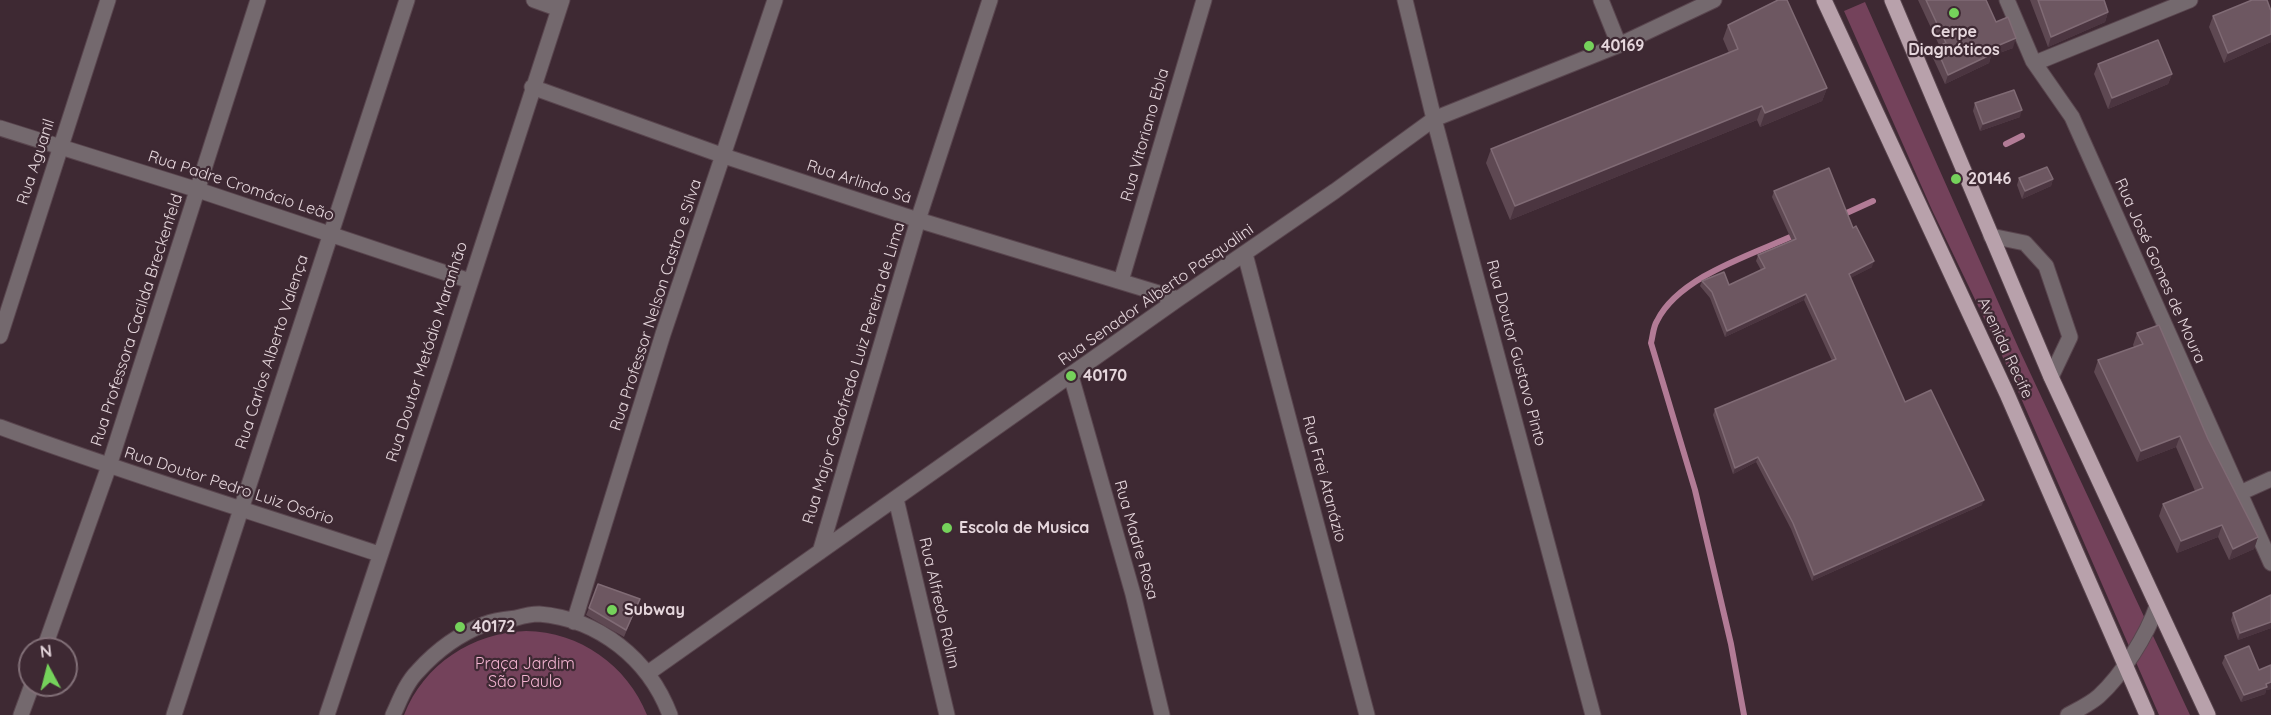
<!DOCTYPE html>
<meta charset="utf-8">
<style>
body{margin:0}
#map{position:relative;width:2271px;height:715px;overflow:hidden;background:#3e2933;font-family:Quicksand,sans-serif}
canvas{display:block}
.north{position:absolute;left:18px;top:637px;width:60px;height:60px;box-sizing:border-box;background:#3e2933;border:2px solid #816f77;border-radius:50%;rotate:353deg;font-size:16px;font-weight:700;line-height:24px;text-align:center;color:#e6d7dd}
.north::after{content:'';display:block;margin:auto;width:21px;height:27px;background:#75d25b;clip-path:polygon(50% 0,100% 100%,50% 72%,0 100%)}
</style>
<div id="map">
<canvas width="2271" height="715"></canvas>
<div class="north">N</div>
</div>
<script>
const c = document.querySelector('canvas').getContext('2d');
c.lineJoin = 'round';
function fill(path, color) { c.fillStyle = color; c.fill(path, 'evenodd'); }
function trace(path, color, width, dash) { c.strokeStyle = color; c.lineWidth = width; c.lineCap = dash ? 'butt' : 'round'; c.setLineDash(dash || []); c.stroke(path); }
function label(font, color, halo, rows, align = 'center') {
  c.font = font + ' Quicksand,sans-serif'; c.lineWidth = 4.5; c.setLineDash([]); c.textBaseline = 'middle'; c.strokeStyle = halo; c.fillStyle = color; for (const [text, x, y, turn = 0] of rows) {
    c.save(); c.translate(x, y); c.rotate((+turn || 0) * Math.PI / 180); c.textAlign = isNaN(turn) ? turn : align; if (halo) c.strokeText(text, 0, 0); c.fillText(text, 0, 0); c.restore();
  }
}
const green = new Path2D(`
 M1865 2 2019 349 2190 715H2159L2007 366 1932 210 1844 11Z
 M526 631C580 632 627 665 647 715H404C424 664 472 633 526 631Z`);
const stream = new Path2D(`
 M2006 144 2022 136
 M1840 216 1873 201
 M1744 715 1731 644 1695 490 1651 343C1653 336 1653 327 1657 321 1679 276 1754 254 1797 234`);
const minor = new Path2D(`
 M534 0 559 9
 M1405 0 1434 119 1593 715
 M1601 0 1619 45
 M2007 0 2033 61 2072 117 2271 563
 M2035 63 2190 0
 M532 87 724 156 918 220 1178 299
 M0 128 198 190 470 281
 M1991 236 2025 243 2046 266 2070 337 2051 377
 M1245 254 1367 715
 M1121 281 1204 0
 M0 336 108 0
 M1071 376 1133 594 1162 715
 M0 427C125 473 253 512 379 554
 M2240 493 2271 479
 M896 499 947 715
 M820 552 918 220 990 0
 M574 622 663 334 775 0
 M44 649 109 466 258 0
 M648 673 1178 299 1335 191 1434 119 1619 45 1714 0
 M21 715 32 685
 M174 715 407 0
 M327 715 445 361 562 0
 M393 715C400 700 406 683 418 671 436 651 459 634 485 624 494 620 506 619 516 618 523 616 532 614 539 614 599 619 649 659 670 715
 M2068 715C2079 709 2090 704 2099 696 2122 675 2147 635 2157 606`);
const major = new Path2D(`
 M1824 0 2007 394 2147 715
 M1892 0 2051 377 2208 715`);
const wall = new Path2D(`
 M1918 0H1986L1996 22 2013 48 1991 56 1989 63 1945 84 1932 56 1936 47 1939 45Z
 M2030 0H2104L2108 12 2105 22 2048 47Z
 M2271 11V42L2224 63 2209 27 2213 16Z
 M1728 25 1827 88 1822 101 1760 127 1757 120 1510 220 1486 163 1491 149 1729 53 1723 39Z
 M2098 64 2172 74 2168 84 2108 109 2094 74Z
 M1975 103 2020 117 1980 131 1973 111Z
 M2019 178 2053 179 2051 186 2022 199 2017 185Z
 M1774 191 1853 228 1872 267 1850 278 1905 402 1982 505 1812 581 1791 529 1756 462 1733 474 1713 415 1715 409 1832 361 1804 300 1725 337 1710 298 1700 286 1702 281 1729 285 1761 270 1756 261 1758 255 1792 241 1772 197Z
 M2137 333 2208 439 2258 537 2254 549 2229 560 2218 537 2177 553 2159 516 2163 504 2195 491 2176 447 2137 462 2094 372 2098 360 2134 347 2133 345Z
 M2271 595V628L2238 640 2231 620 2233 613Z
 M640 599 624 637 586 615 589 608Z
 M2225 656 2259 670 2271 665V689L2266 690 2265 694 2241 702 2222 663Z`);
const shadedWall = new Path2D(`
 M2108 12 2105 22 2048 47 2051 37Z
 M2271 34V42L2224 63 2228 53Z
 M2016 38 2013 48 1991 56 1989 63 1945 84 1948 75 1990 49Z
 M2172 74 2168 84 2108 109 2112 98Z
 M1827 88 1822 101 1760 127 1765 113Z
 M1762 106 1757 120 1510 220 1515 206Z
 M2022 110 2020 117 1980 131 1983 124Z
 M2053 179 2051 186 2022 199 2025 191Z
 M1874 261 1872 267 1847 280 1849 274Z
 M1806 294 1804 300 1725 337 1727 331Z
 M2180 436 2176 447 2137 462 2141 451Z
 M1758 457 1756 462 1733 474 1735 468Z
 M1984 500 1982 505 1812 581 1814 575Z
 M2222 525 2218 537 2177 553 2181 541Z
 M2258 537 2254 549 2229 560 2233 549Z
 M2271 622V628L2238 640 2240 633Z
 M2271 682V689L2266 690 2265 694 2241 702 2244 695Z`);
const building = new Path2D(`
 M1778 0H1787L1827 88 1765 113 1762 106 1515 206 1491 149 1738 49 1728 25Z
 M1926 0H1986L1996 22 2008 17 2016 38 1990 49 1992 54 1948 75 1936 47 1946 43Z
 M2038 0H2104L2108 12 2051 37Z
 M2252 0H2267L2271 11V34L2228 53 2213 16Z
 M2158 40 2172 74 2112 98 2098 64Z
 M2014 90 2022 110 1983 124 1975 103Z
 M2047 167 2053 179 2025 191 2019 178Z
 M1829 168 1853 228 1856 226 1874 261 1849 274 1905 402 1931 390 1984 500 1814 575 1793 523 1758 457 1735 468 1715 409 1836 359 1806 294 1727 331 1712 292 1702 281 1724 272 1729 285 1765 268 1758 255 1796 239 1774 191Z
 M2159 325 2208 439 2258 537 2233 549 2222 525 2181 541 2163 504 2203 488 2180 436 2141 451 2098 360 2143 344 2137 333Z
 M598 584 640 599 626 630 589 608Z
 M2271 595V622L2240 633 2233 613Z
 M2249 646 2259 670 2271 665V682L2266 684 2267 687 2244 695 2225 656Z`);
const markers = [
 [1954,13,6,"#75d25b"],
 [1589,46,6,"#75d25b"],
 [1956,179,6,"#75d25b"],
 [1071,376,6,"#75d25b"],
 [947,528,6,"#75d25b"],
 [612,610,6,"#75d25b"],
 [460,627,6,"#75d25b"]
];
const poiNames = [
 ["Cerpe",1954,32,"center"],
 ["Diagnóticos",1954,50,"center"],
 ["40169",1601,46],
 ["20146",1968,179],
 ["40170",1083,376],
 ["Escola de Musica",959,528],
 ["Subway",624,610],
 ["40172",472,627]
];
const streetNames = [
 ["Rua Vitoriano Ebla",1145,135,-74],
 ["Rua Aguanil",36,162,-72],
 ["Rua Arlindo Sá",859,182,18],
 ["Rua Padre Cromácio Leão",241,186,18],
 ["Rua José Gomes de Moura",2160,271,66],
 ["Rua Senador Alberto Pasqualini",1156,295,-35],
 ["Rua Professor Nelson Castro e Silva",656,305,-72],
 ["Rua Professora Cacilda Breckenfeld",137,320,-72],
 ["Avenida Recife",2005,348,65],
 ["Rua Carlos Alberto Valença",272,352,-72],
 ["Rua Doutor Metódio Maranhão",427,352,-72],
 ["Rua Doutor Gustavo Pinto",1516,353,75],
 ["Rua Major Godofredo Luiz Pereira de Lima",854,373,-73],
 ["Rua Frei Atanázio",1324,479,75],
 ["Rua Doutor Pedro Luiz Osório",229,486,18],
 ["Rua Madre Rosa",1136,540,74],
 ["Rua Alfredo Rolim",939,603,77]
];
const parkNames = [
 ["Praça Jardim",525,664],
 ["São Paulo",525,682]
];
fill(green, '#74425b');
trace(stream, '#b27b96', 6);
trace(minor, '#59454e', 17);
trace(major, '#59454e', 17);
trace(minor, '#74696e', 15);
trace(major, '#b8a1ab', 15);
fill(wall, '#5e4852');
fill(shadedWall, '#4b3540');
fill(building, '#6d5761');
trace(building, '#806b75', 1.5);
for (const [x, y, r, color] of markers) { const dot = new Path2D(); dot.arc(x, y, r, 0, 2 * Math.PI); c.fillStyle = color; c.fill(dot); trace(dot, '#3e2933', 2); }
label('bold 16px', '#e6d7dd', '#3e2933', poiNames, 'left');
label('16px', '#e6d7dd', '#3e2933', streetNames);
label('16px', '#f4b5d2', '#3e2933', parkNames);
</script>
